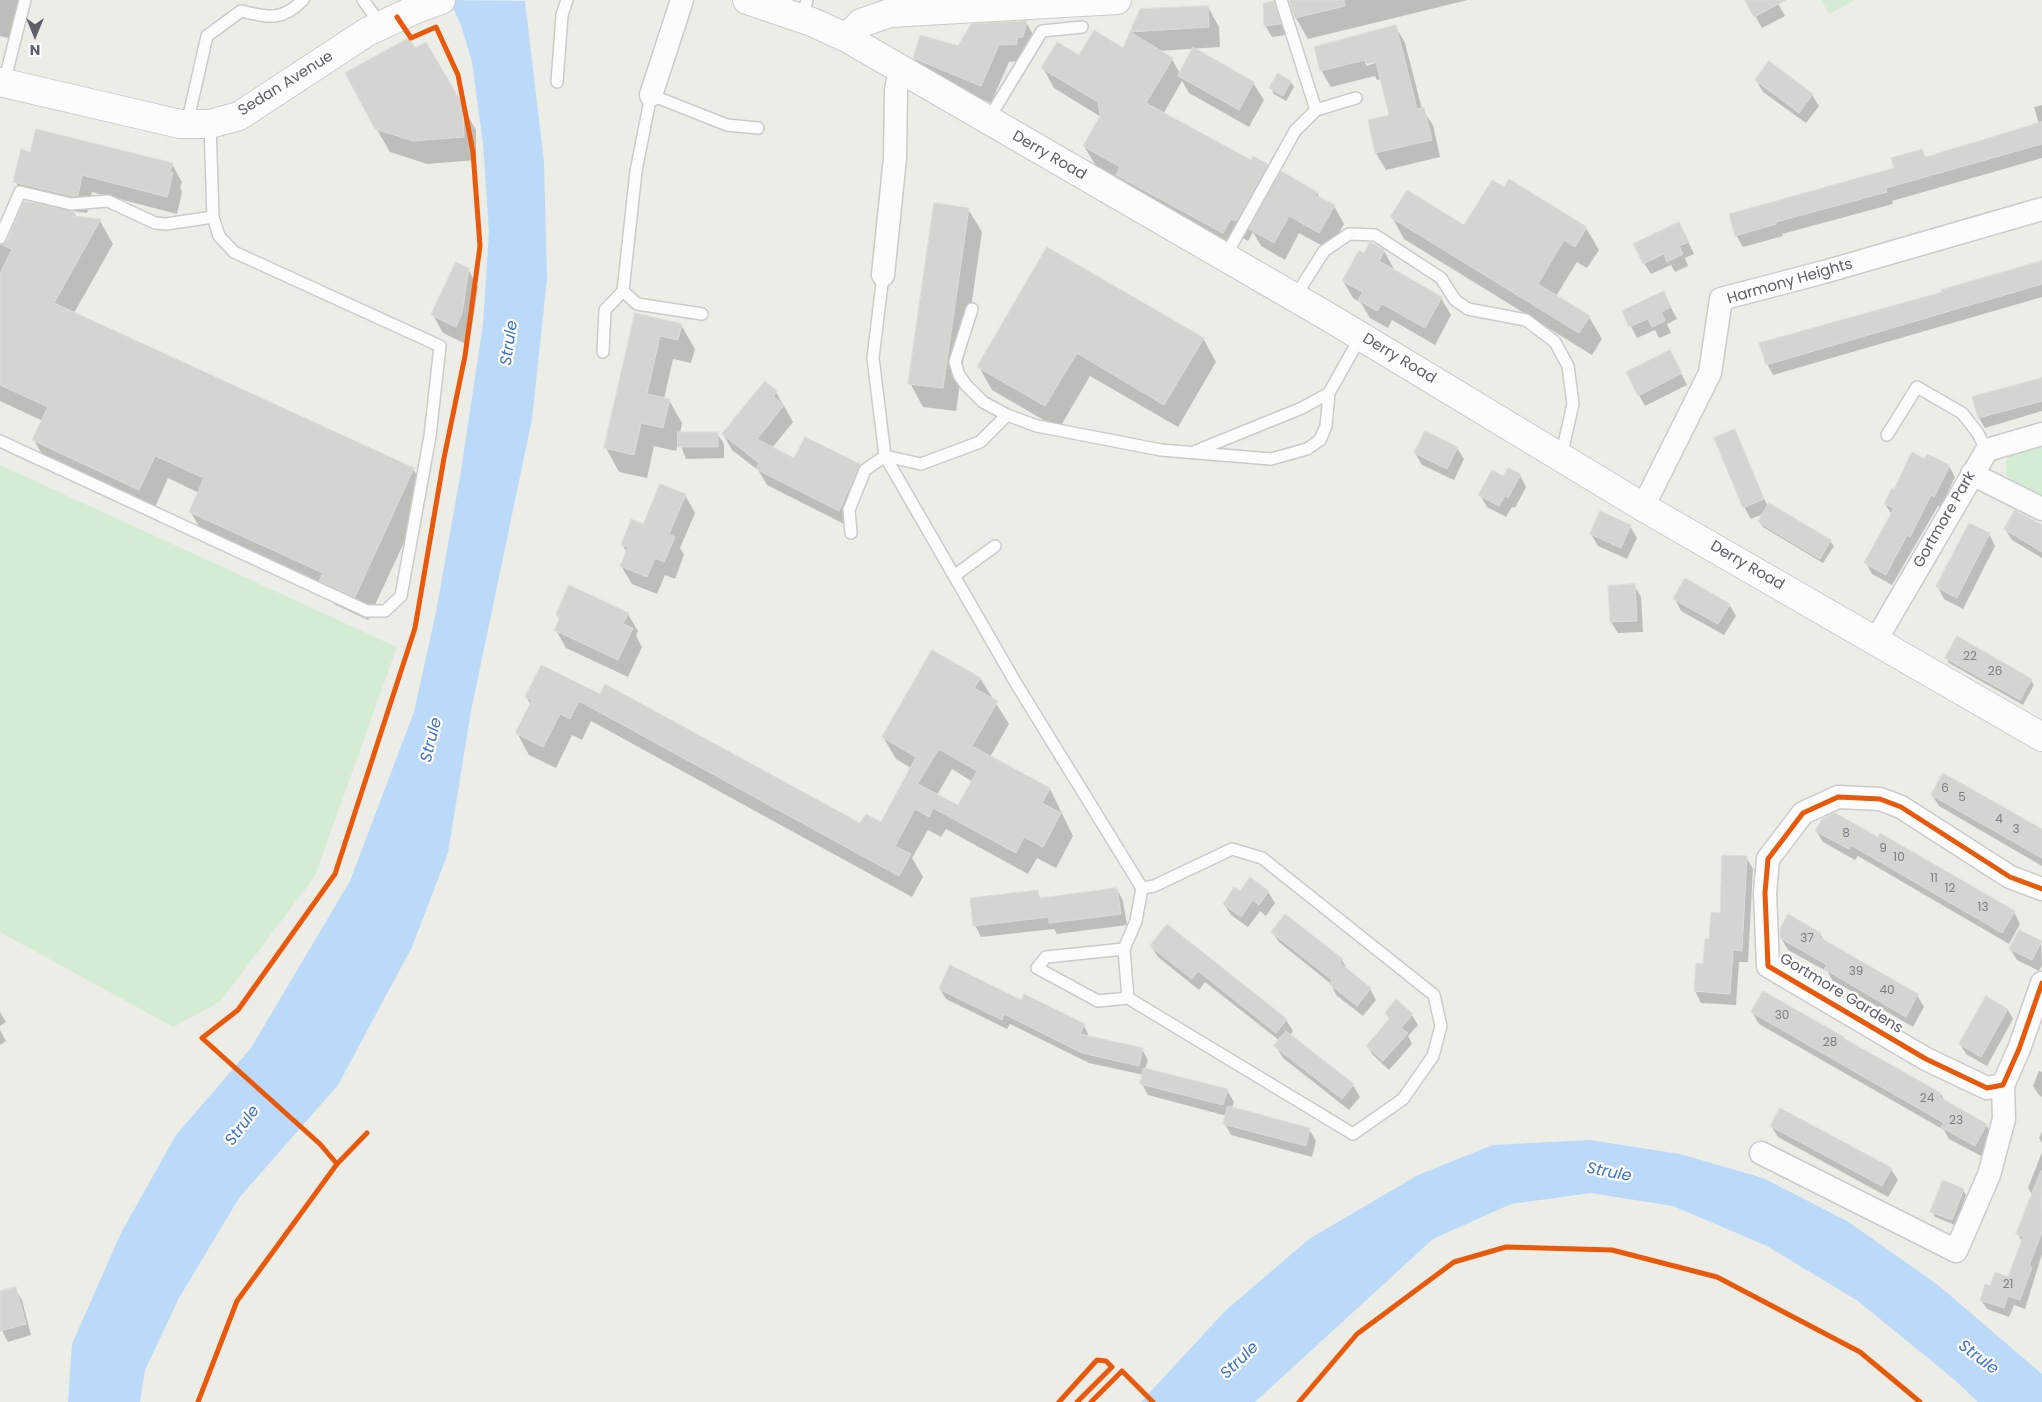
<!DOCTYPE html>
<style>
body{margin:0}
#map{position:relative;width:2042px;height:1402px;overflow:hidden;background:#edede8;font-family:Poppins,sans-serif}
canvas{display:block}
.north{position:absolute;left:10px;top:10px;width:50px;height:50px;-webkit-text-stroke:4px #fff;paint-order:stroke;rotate:180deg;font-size:14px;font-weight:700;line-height:20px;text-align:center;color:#5d6067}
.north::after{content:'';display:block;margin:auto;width:18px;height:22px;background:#5d6067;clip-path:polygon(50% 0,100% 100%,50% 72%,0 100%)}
</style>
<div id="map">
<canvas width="2042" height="1402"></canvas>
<div class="north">N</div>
</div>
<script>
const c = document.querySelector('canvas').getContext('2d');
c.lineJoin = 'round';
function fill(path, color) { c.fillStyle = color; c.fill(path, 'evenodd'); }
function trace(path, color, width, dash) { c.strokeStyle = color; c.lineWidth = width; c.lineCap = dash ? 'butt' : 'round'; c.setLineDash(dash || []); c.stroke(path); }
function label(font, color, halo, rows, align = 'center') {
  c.font = font + ' Poppins,sans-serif'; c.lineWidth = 4.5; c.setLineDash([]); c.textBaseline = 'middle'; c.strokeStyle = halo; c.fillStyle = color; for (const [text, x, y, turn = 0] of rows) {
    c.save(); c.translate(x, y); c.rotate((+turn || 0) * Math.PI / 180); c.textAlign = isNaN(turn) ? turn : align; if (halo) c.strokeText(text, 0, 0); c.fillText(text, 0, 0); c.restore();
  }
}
const green = new Path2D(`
 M1821 0H1855L1829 14Z
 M2042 439V497L2014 482 2006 475V462L2010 452Z
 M0 465 397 647 315 876 220 1002 173 1027 0 932Z`);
const water = new Path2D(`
 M449 0 525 1 544 162 547 279 532 419 471 711 448 853 412 947 338 1085 239 1198 179 1298 145 1370 140 1402H68L72 1344 121 1233 176 1135 251 1048 350 881 414 712 436 612 461 471 483 324 489 232 483 144 472 62 461 25Z
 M1589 1140 1680 1154 1763 1178 1847 1221 1938 1285 2042 1374V1402H1978L1956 1381 1858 1301 1767 1246 1673 1206 1591 1193 1511 1204 1433 1239 1255 1402H1141L1225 1311 1309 1239 1418 1175 1493 1145Z`);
const shadow = new Path2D(`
 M0 0H30L20 41 0 36Z
 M1290 0H1468L1308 39 1296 18Z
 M1746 0H1776L1785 16 1762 28Z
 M1273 3 1280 14 1286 35 1272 37 1265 25Z
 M1208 7 1219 27 1220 47 1158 51 1172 59 1180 74 1253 83 1264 100 1249 127 1189 93 1182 81 1163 114 1251 161 1267 165 1277 182 1317 192 1320 199 1334 206 1344 224 1330 250 1299 233 1285 260 1261 246 1253 232 1248 241 1243 238 1235 252 1129 195 1120 179 1096 166 1084 146 1101 117 1054 88 1043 68 1080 56 1124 50 1141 10Z
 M1026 22 1036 40 1027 61 1009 62 991 103 924 76 914 58 958 48Z
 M1396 27 1405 43 1422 109 1433 125 1440 157 1386 170 1376 153 1369 121 1391 116 1382 79 1377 80 1375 76 1331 87 1321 70ZM1382 61 1366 66V63Z
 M426 43 476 130V160L427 164 390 152 376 128 415 50Z
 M1279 75 1291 82 1294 87 1286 101 1274 94 1271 88Z
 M1756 80 1812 95 1819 106 1806 123 1763 92Z
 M2042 105V158L1892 201 1893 204 1782 234 1783 236 1743 247 1736 235 1896 169 1922 150 1926 158 2039 124 2034 107Z
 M31 153 172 164 182 182 180 188 182 192 177 214 92 192 87 213 73 211 76 217 100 221 113 244 74 313 413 469 427 493 368 620 334 604 327 591 204 535 190 511 199 493 168 478 153 512 47 463 34 440 43 421 0 401V240L3 245 8 242 41 205V203L25 199 15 181Z
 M968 209 982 232 956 411 923 407 910 383Z
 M1392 217 1464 227 1586 228 1599 250 1587 268 1577 262 1556 296 1589 317 1602 339 1592 355 1404 239Z
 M1685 235 1694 254 1685 258 1688 266 1675 272 1671 265 1651 274 1644 263Z
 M1048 248 1203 338 1216 362 1178 427 1090 376 1059 429 992 390 979 367Z
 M1384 251 1394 269 1393 271 1441 298 1451 315 1435 345 1392 320 1388 328 1370 318 1361 303 1353 298 1343 281 1365 255Z
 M2042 262V297L1773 375 1767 364 1943 293Z
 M468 269 478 287 471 333 466 344 443 333 433 315Z
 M1663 292 1677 319 1667 324 1671 333 1659 338 1655 330 1637 338 1623 311Z
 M636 315 681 325 695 349 691 363 673 359 664 399 669 400 682 423 680 433H717L724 444V458L686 459 679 441 676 451 654 446 647 478 619 472 606 448Z
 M1676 363 1687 385 1645 406 1639 395Z
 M2042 378V411L1985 428 1979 418 1974 398Z
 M776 392 793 422 772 448 795 459 859 465 868 481 848 526 767 485 758 470 732 450 723 434Z
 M1734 431 1768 507 1830 541 1834 546 1823 563 1763 527 1760 522 1765 513 1751 519 1744 507Z
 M1457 448 1464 459 1454 480 1422 465 1415 453Z
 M1926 461 1949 466 1955 477 1941 507 1938 506 1892 585 1872 574 1866 563 1892 515 1885 504 1895 491Z
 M1520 475 1526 487 1515 508 1512 507 1506 517 1487 507 1480 495 1504 478Z
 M685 495 695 513 680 548 684 555 675 579 665 575 657 594 632 584 621 566 627 553 622 544Z
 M1630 526 1637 538 1627 559 1598 546 1591 534Z
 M2042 527V558L2012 540 2005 529Z
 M1989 534 1995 546 1963 609 1944 599 1938 587Z
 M1634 585 1641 597 1643 632 1618 633 1611 622Z
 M1675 599 1729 604 1736 616 1724 635 1681 611Z
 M628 614 638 631 636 636 642 647 628 677 566 648 556 630 560 620 557 615Z
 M1946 658 2031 680 2034 685 2023 705 1949 663Z
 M541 666 861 825 881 824 911 768 896 759 883 737 980 678 1009 724 990 757 1050 789 1073 836 1056 868 1037 858 1028 874 946 829 941 837 928 830 912 858 923 877 912 897 591 721 582 740 572 735 556 768 529 755 517 733 531 705 526 697ZM952 769 973 782 959 807 937 795Z
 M1932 795 2042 831V866L1939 806Z
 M1816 831 2014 912 2020 924 2009 944 1858 856 1855 860 1823 842Z
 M1746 857 1753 869 1748 962H1739L1736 1005 1701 1003 1695 991 1697 965H1704L1710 941Z
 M1117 889 1123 901 1127 925 1057 934 1054 929 981 937 975 925 1037 892 1041 899Z
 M1268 892 1275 903 1266 916 1260 911 1248 927 1231 915 1224 904 1240 893Z
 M1285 916 1342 960 1348 971 1370 989 1376 1000 1363 1016 1336 995 1331 984 1279 942 1272 932Z
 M1167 926 1286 1020 1293 1031 1290 1036 1353 1085 1360 1097 1349 1110 1283 1058 1276 1046 1280 1041 1205 982 1199 990 1158 957 1151 946Z
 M1820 934 1825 942 1917 995 1924 1007 1913 1027 1832 980 1828 972 1788 950 1781 938Z
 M2041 942 2042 965 2039 971 2017 960 2010 949Z
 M940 989 1022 1002 1084 1025 1089 1037 1142 1049 1148 1060 1145 1070 1227 1090 1234 1102 1232 1108 1309 1129 1316 1141 1312 1157 1231 1135 1225 1124 1227 1116 1148 1095 1142 1084 1144 1075 1089 1063 1010 1024 1007 1029 946 999Z
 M1396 1001 1412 1015 1418 1025 1408 1036 1412 1044 1389 1070 1373 1055 1367 1046 1390 1020 1386 1013Z
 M2008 1010 2013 1019 1987 1066 1966 1054 1960 1044Z
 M0 1012 6 1022 0 1026Z
 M1752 1012 1843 1037 1846 1041 1941 1094 1945 1102 1986 1125 1993 1136 1981 1156 1949 1139 1944 1130 1759 1024Z
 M0 1030 6 1041 0 1045Z
 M2039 1071 2042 1072V1097L2039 1095 2033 1086Z
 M1771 1126 1891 1169 1898 1180 1888 1197 1778 1137Z
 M2042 1131V1143L2039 1138Z
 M2042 1152V1254L2025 1309 2014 1305 2009 1317 1987 1309 1981 1300 1991 1288 2009 1278 2022 1242 2018 1234 2033 1196 2028 1188Z
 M1963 1190 1966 1195 1955 1225 1935 1217 1932 1212Z
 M15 1288 22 1300 31 1335 8 1342 0 1327V1293Z`);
const building = new Path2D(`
 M1289 0H1344L1345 6 1295 18Z
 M1745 0H1786L1754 17Z
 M1274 1 1281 24 1264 26 1263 4Z
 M1208 6 1209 27 1130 32 1173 58 1146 103 1251 160 1253 156 1268 164 1236 221 1231 219 1223 233 1116 175 1120 167 1083 146 1100 116 1098 102 1041 68 1057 42 1079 55 1094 30 1123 48 1140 9Z
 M1027 21 1023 37 1017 38V44L999 45 981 86 913 58 920 35 958 46 971 24Z
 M1396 25 1417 109 1424 107 1432 140 1375 153 1368 120 1389 115 1376 62 1366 64 1365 60 1320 71 1314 47Z
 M409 38 415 48 426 42 463 105 464 137 413 141 375 129 345 73Z
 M1193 47 1254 82 1239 110 1178 76Z
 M1769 61 1813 94 1799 113 1755 80Z
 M1278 73 1291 81 1283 96 1269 88Z
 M2042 122V144L1886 188 1887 192 1776 222V224L1735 236 1729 214 1894 168 1891 158 1922 149 1925 157Z
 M36 129 173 163 170 172 173 173 167 197 82 175 78 196H72L13 182 21 149 30 152Z
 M1281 171 1317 192 1315 195 1335 205 1319 233 1289 216 1274 243 1249 229Z
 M1509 179 1587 227 1575 247 1564 240 1538 284 1590 316 1579 333 1390 217 1407 190 1464 225 1492 180 1504 187Z
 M24 201 74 211 73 216 101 219 54 303 414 468 355 597 319 581 323 573 189 512 204 478 155 456 139 490 32 440 48 407 0 385V274L12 249 2 245 7 241Z
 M934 203 969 208 943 388 908 384Z
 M1679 222 1689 242 1679 246 1683 254 1667 262 1664 254 1643 264 1633 244Z
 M1370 242 1385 250 1379 261 1442 297 1425 328 1382 304 1377 311 1358 300 1363 292 1342 281 1359 250 1364 253Z
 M1047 247 1204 338 1164 405 1077 353 1045 406 977 367Z
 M2042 261V284L1766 365 1759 343 1942 292 1941 290Z
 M456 262 469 268 462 314 456 327 431 315Z
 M1664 291 1671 307 1661 312 1665 321 1652 327 1648 319 1629 327 1622 311Z
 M635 313 682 324 678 340 660 336 647 394 670 399 663 428 641 423 634 455 604 448Z
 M1670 350 1682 373 1638 396 1626 372Z
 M2042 378V401L1978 418 1972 397Z
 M765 381 777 391 773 396 784 405 757 439 794 458 805 437 860 464 839 511 756 469 759 463 722 434Z
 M1735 429 1764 499 1743 508 1714 438Z
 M1425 431 1458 447 1447 469 1414 453Z
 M678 432H718V447H678Z
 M1912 452 1925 459 1927 454 1950 465 1934 497 1931 495 1910 537 1907 535 1886 575 1864 563 1894 508 1884 504 1892 488 1894 489Z
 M1508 468 1521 474 1508 498 1505 496 1499 506 1478 495 1492 470 1503 476Z
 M660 484 686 494 669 534 675 537 664 562 655 558 647 577 620 566 628 547 621 545 631 519 643 524Z
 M1769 503 1831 540 1820 559 1758 522Z
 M2015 510 2042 525V552L2004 529Z
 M1600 511 1631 525 1621 548 1590 534Z
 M1969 523 1990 533 1957 598 1936 587Z
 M1685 578 1730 604 1718 624 1673 599Z
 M1635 584 1637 621 1610 622 1608 586Z
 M569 585 629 613 623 624 633 628 618 660 554 630 560 617 556 615Z
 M1957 636 2032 679 2020 700 1945 658Z
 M932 650 981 678 974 688 998 701 972 746 1050 788 1042 803 1061 813 1043 847 1024 837 1016 853 933 808 929 817 915 809 895 846 911 854 899 876 579 701 570 719 560 714 543 747 515 733 532 700 525 697 541 665 600 694 605 684 860 823 866 814 881 822 916 757 882 737ZM939 749 977 771 958 805 918 784Z
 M1943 773 2042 829V858L1931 795Z
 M1835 813 1878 837 1880 833 2015 911 2002 933 1851 845 1849 849 1815 831 1822 819Z
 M1722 855 1747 856 1742 951 1733 950 1730 994 1694 991 1696 963 1703 964 1705 939H1709L1711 912 1720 913Z
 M1250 877 1269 891 1259 905 1253 900 1241 917 1223 904 1234 887 1240 891Z
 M1117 888 1121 914 1049 923V917L973 926 970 898 1038 890 1039 898Z
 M1285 914 1343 959 1340 963 1371 988 1357 1006 1329 984 1332 980 1271 932Z
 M1788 914 1821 933 1819 937 1918 994 1906 1017 1824 969 1827 965 1780 938V929Z
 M1167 924 1287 1019 1276 1033 1198 971 1192 979 1150 946Z
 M2019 930 2042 941 2032 960 2009 949Z
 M950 965 1021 1000 1024 994 1085 1024 1080 1034 1143 1048 1139 1066 1082 1053 1004 1014 1002 1020 939 989Z
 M1763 991 1844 1037 1843 1038 1941 1093 1939 1097 1987 1124 1975 1146 1941 1127 1944 1123 1751 1012Z
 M1986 996 2008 1009 1981 1057 1959 1044Z
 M1396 999 1413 1014 1401 1028 1408 1033 1383 1061 1366 1046 1390 1018 1385 1013Z
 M1286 1031 1354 1084 1342 1099 1274 1046Z
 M1144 1068 1228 1089 1223 1105 1140 1084Z
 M1228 1106 1310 1128 1306 1146 1223 1124Z
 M1780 1108 1892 1168 1882 1186 1770 1126Z
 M2041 1171 2042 1232 2029 1266 2032 1267 2020 1300 2008 1296 2004 1308 1980 1300 1985 1284 1990 1286 1995 1272 2008 1277 2023 1237 2016 1234Z
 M1943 1180 1964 1189 1952 1220 1930 1212Z
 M16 1287 26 1324 0 1331V1291Z`);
const lane = new Path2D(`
 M363 0 381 25
 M1281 0 1316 110
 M802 19 807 0
 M557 82 562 15 567 0
 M4 83 25 0
 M988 120 1042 31 1082 27
 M187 124 207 36 241 11C268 17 281 22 303 0
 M0 238 20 192 71 204 108 201 155 223 166 224 213 217
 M1225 257 1295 131 1316 110 1356 98
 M883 275 873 358 885 456 1017 685 1142 888 1136 921 1124 949 1128 998 1353 1134 1403 1099 1433 1056 1441 1026 1434 995 1262 858 1232 849 1154 886 1142 888
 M623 291 637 304 702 314
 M1295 297 1324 251 1349 234 1375 235 1441 278 1455 300 1468 309 1526 320 1555 342 1568 366 1573 404 1561 457
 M972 309 955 362 959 375 966 385 983 402 1007 415 1037 426 1161 450 1271 459 1307 449 1320 440 1326 426 1329 393 1361 336
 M603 352 605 310 623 291 636 171 651 95 727 125 758 128
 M1887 435 1917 387 1962 413 1977 432 1987 450
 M0 441 367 611H385L401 596 430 436 440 346 234 252 219 236 213 217 210 124
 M1196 451 1302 408 1329 393
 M851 533 849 510 865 470 885 456 921 464 980 442 1007 415
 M954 576 995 546
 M1124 949 1046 957 1037 968 1098 1001 1128 998`);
const street = new Path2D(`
 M651 95 682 0
 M883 275 895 158 896 90 900 70
 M1972 474 2042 509
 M1643 507 1710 373 1721 299 1824 272 2042 209
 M1876 640 1987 450 2042 434
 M2042 889 2010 877 1901 807 1880 799 1838 797 1803 813 1768 859 1765 893 1768 966 1926 1059 1987 1088 2003 1085 2019 1049 2042 983
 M1761 1153 1956 1251 1989 1175 2004 1119 2003 1085`);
const secondary = new Path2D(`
 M747 0 812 22 847 38 1332 319 1643 507 2042 737
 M847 38 861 23 890 13 1117 0
 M0 82 180 124H210L239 116 367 32 416 9 441 0`);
const cycleway = new Path2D(`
 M2042 889 2010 877 1901 807 1880 799 1838 797 1803 813 1768 859 1765 893 1768 966 1926 1059 1987 1088 2003 1085 2019 1049 2042 983
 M337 1164 320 1144 202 1038 238 1010 335 874 415 628 444 458 465 356 480 246 473 152 458 75 436 27 411 38 397 17
 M198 1402 237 1301 337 1164 367 1133
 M1059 1402 1097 1360 1106 1361 1112 1367 1077 1402
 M1091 1402 1122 1371 1153 1402
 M1299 1402 1357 1334 1454 1262 1506 1247 1612 1250 1717 1277 1860 1352 1920 1402`);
const numberNames = [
 ["22",1970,657],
 ["26",1995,672],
 ["6",1945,789],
 ["5",1962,798],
 ["4",1999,820],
 ["3",2016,830],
 ["8",1846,834],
 ["9",1883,849],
 ["10",1899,858],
 ["11",1934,879],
 ["12",1950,889],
 ["13",1983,908],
 ["37",1807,939],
 ["39",1856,972],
 ["40",1887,991],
 ["30",1782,1016],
 ["28",1830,1043],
 ["24",1927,1099],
 ["23",1956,1121],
 ["21",2008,1285]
];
const streetNames = [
 ["Sedan Avenue",286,84,-32],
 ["Derry Road",1049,156,30],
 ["Harmony Heights",1790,282,-16],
 ["Derry Road",1399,359,31],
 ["Gortmore Park",1945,520,-60],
 ["Derry Road",1747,566,30],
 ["Gortmore Gardens",1841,994,31]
];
const waterNames = [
 ["Strule",510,343,-82],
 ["Strule",432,740,-76],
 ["Strule",243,1126,-53],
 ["Strule",1609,1173,11],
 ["Strule",1978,1358,37],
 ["Strule",1240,1361,-44]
];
fill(green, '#d4ebd4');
fill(water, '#bbd9f8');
fill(shadow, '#0003');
fill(building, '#d4d4d1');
trace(building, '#dddcd7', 1);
trace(lane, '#cacbca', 14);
trace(street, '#cacbca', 25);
trace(secondary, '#cacaca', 30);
trace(lane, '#fcfcfc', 11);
trace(street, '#fcfcfc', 22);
trace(secondary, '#fcfcfc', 28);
trace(cycleway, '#e8590c', 5);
label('12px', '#7c7e82', null, numberNames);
label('15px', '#5d6067', '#fff', streetNames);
label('italic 16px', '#3b72c5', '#fff', waterNames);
</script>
